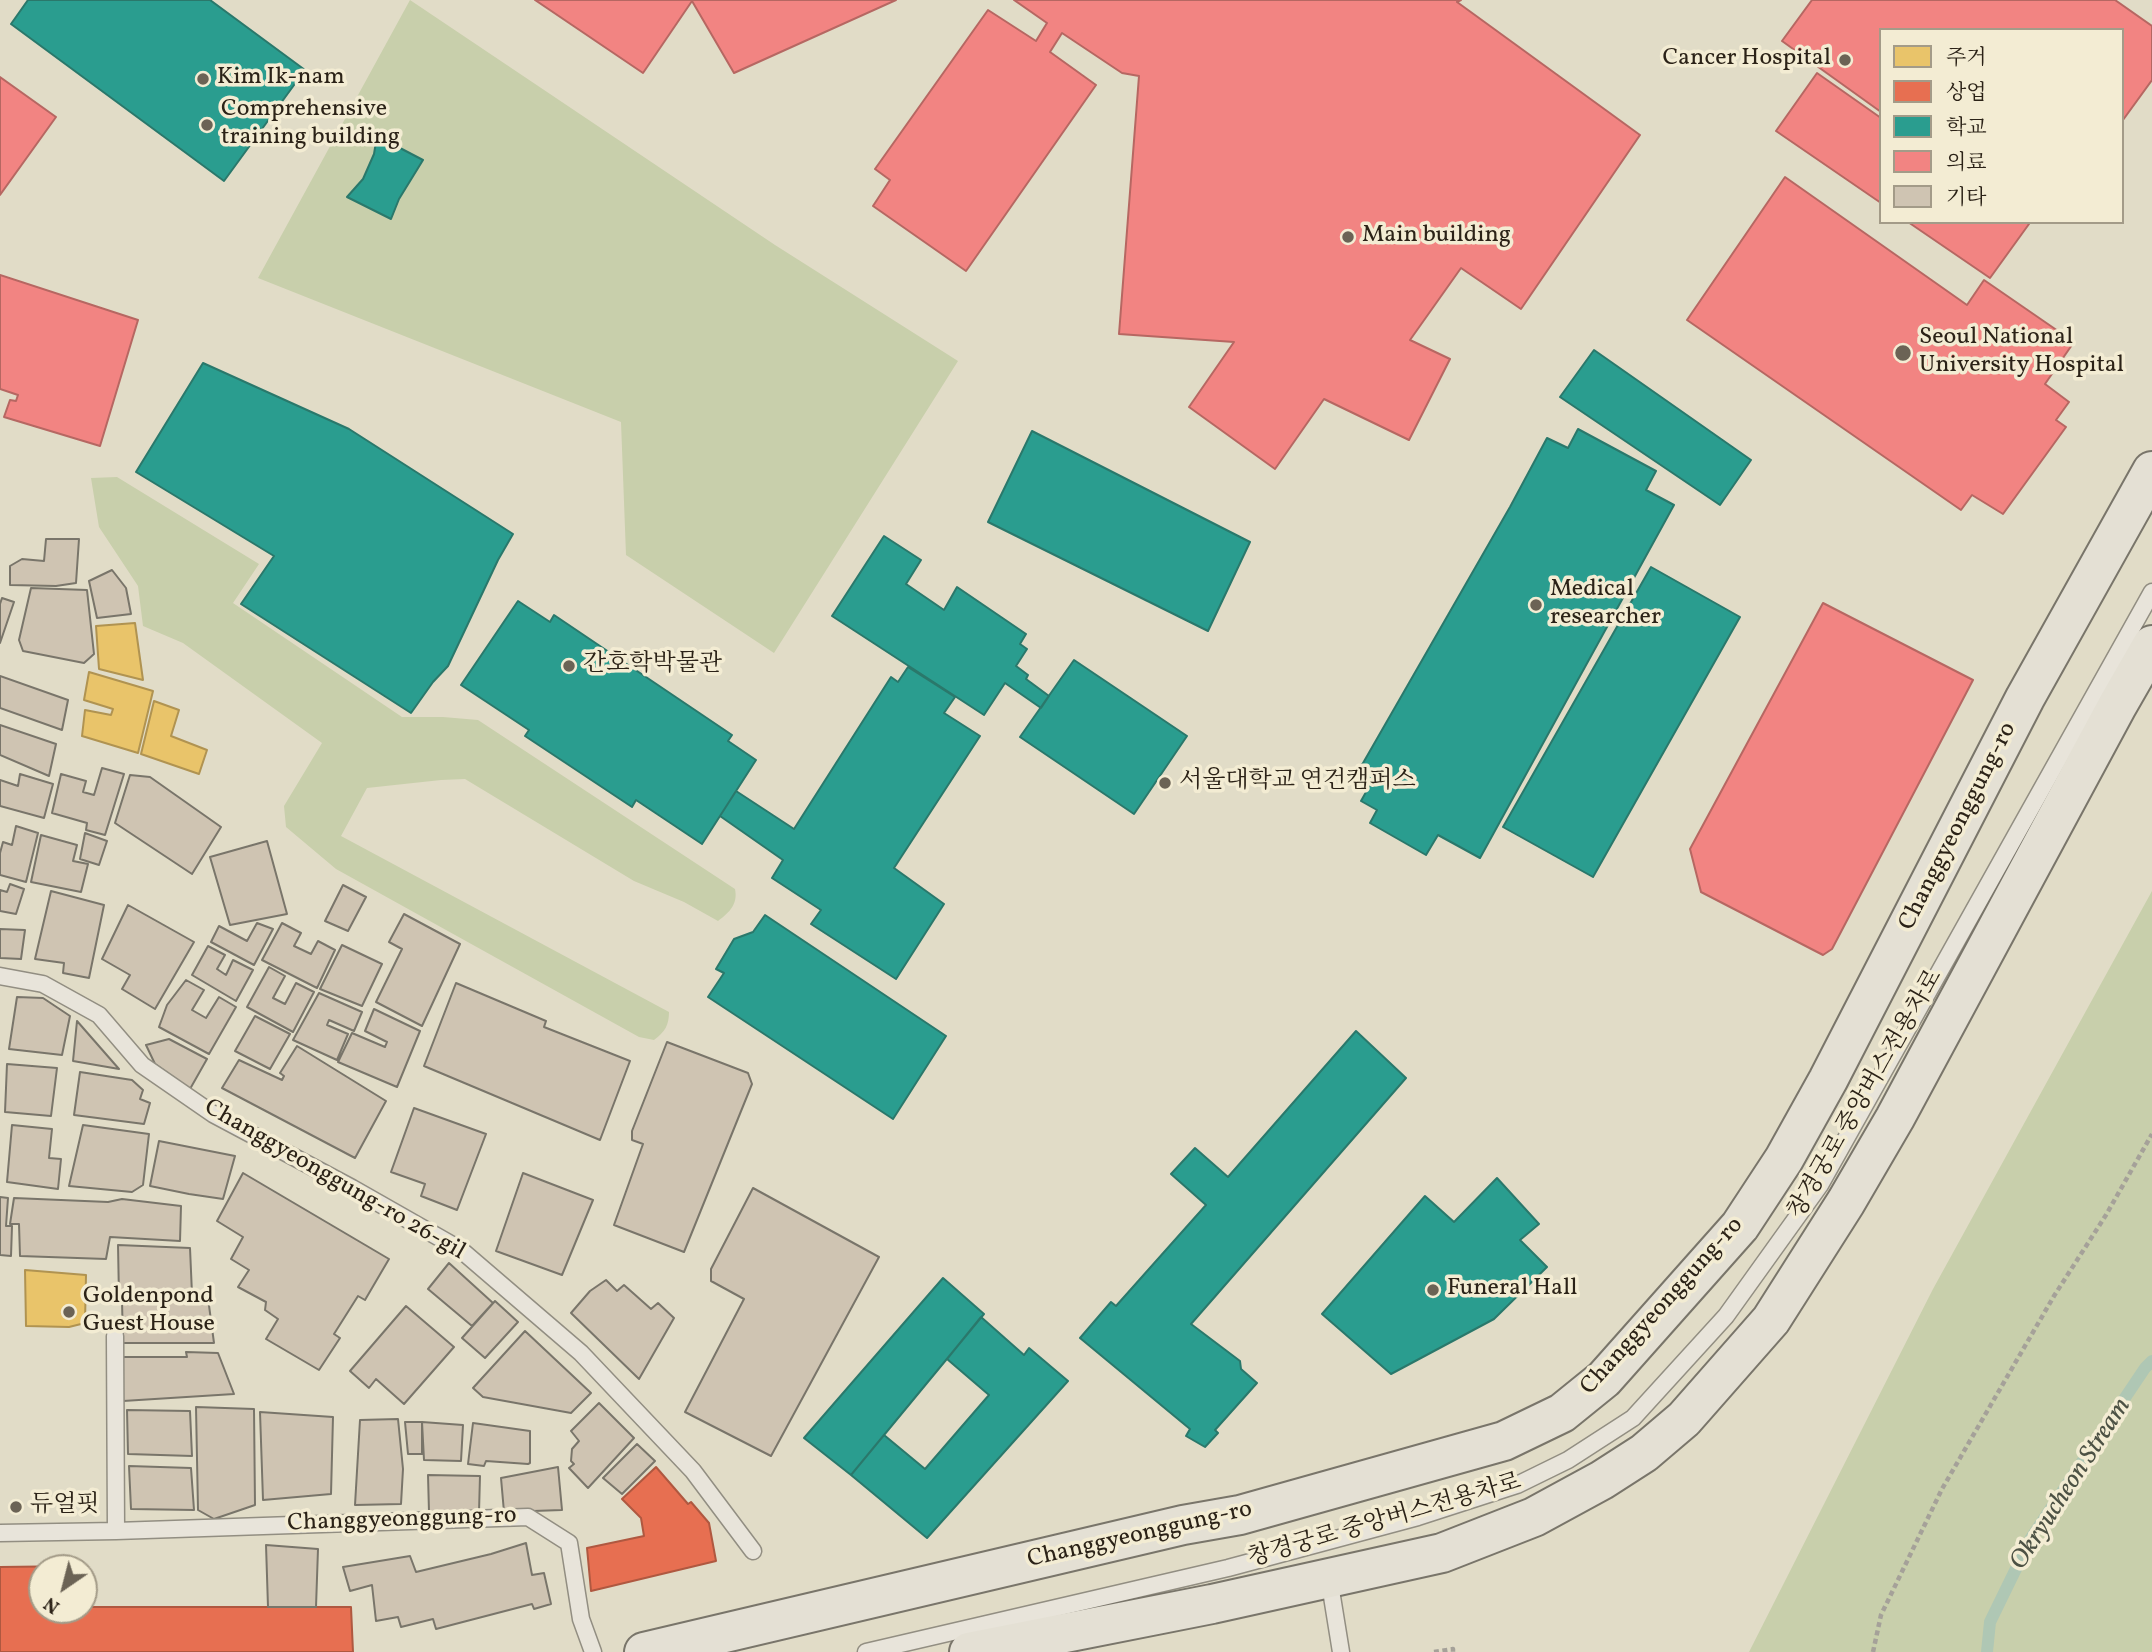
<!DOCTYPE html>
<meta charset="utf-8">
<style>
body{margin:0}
#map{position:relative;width:2152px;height:1652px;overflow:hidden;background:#e1dcc7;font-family:Vollkorn,"Noto Serif KR",serif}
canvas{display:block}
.legend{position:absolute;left:1879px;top:28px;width:245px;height:196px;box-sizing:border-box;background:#f3ecd3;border:2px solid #a39b88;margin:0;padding:9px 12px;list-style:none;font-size:21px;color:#2b2217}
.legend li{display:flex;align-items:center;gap:14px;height:35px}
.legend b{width:35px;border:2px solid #a39b88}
.north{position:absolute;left:28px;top:1554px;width:70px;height:70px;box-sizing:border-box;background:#f3ecd3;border:2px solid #a39b88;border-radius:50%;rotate:215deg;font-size:19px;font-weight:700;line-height:28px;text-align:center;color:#2b2217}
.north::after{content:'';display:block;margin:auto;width:24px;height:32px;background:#6b6355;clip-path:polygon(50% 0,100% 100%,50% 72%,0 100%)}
</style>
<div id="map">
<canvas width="2152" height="1652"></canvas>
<ul class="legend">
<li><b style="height:19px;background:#e9c46a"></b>주거</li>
<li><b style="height:19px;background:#e76f51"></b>상업</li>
<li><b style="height:19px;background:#2a9d8f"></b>학교</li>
<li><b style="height:19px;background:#f28482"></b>의료</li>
<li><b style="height:19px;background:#cfc4b2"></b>기타</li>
</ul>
<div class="north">N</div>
</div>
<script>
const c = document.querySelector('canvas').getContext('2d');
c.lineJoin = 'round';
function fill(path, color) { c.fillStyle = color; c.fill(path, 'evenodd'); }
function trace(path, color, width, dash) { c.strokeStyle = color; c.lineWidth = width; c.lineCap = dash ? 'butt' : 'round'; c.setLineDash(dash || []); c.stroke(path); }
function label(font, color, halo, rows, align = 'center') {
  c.font = font + ' Vollkorn,"Noto Serif KR",serif'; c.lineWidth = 7; c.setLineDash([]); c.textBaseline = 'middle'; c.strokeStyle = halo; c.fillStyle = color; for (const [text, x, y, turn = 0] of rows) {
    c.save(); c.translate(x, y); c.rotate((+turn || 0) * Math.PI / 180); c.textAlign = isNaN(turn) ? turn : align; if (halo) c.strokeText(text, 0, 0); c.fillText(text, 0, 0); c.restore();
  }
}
const green = new Path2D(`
 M410 0 775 245 958 361 774 653 626 555 621 422 258 278Z
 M117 477 259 564 233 603 402 717H443L478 720 735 889C738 904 730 912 718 921L684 902 634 881 465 779 441 780 367 788 341 836 669 1012C669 1025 665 1032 654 1040L639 1037 336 869 286 827 284 806 322 743 183 643 143 626 138 586 99 527 91 478Z
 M2152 891V1652H1749L1933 1289Z`);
const homes = new Path2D(`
 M135 623 143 680 99 669 96 626Z
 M89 672 153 691 138 753 82 736 85 710 111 715 113 709 84 700Z
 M154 701 179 710 171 736 207 750 199 774 141 754Z
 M25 1270 86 1275 85 1323 69 1327 26 1326Z`);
const shops = new Path2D(`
 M656 1467 688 1504 691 1502 709 1523 716 1561 591 1591 587 1548 644 1536 641 1518 622 1499Z
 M80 1566V1568H42V1610H84V1607H351L353 1652H0V1567Z`);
const schools = new Path2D(`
 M28 0H210L305 70 224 181 11 24Z
 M377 136 423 160 399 199 391 219 347 197 363 179 374 154Z
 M1594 350 1751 460 1720 505 1560 397Z
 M203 363 349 429 513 534 498 560 448 666 433 682 411 713 241 604 274 556 136 472Z
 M1578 429 1656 471 1646 490 1674 505 1480 858 1438 835 1426 855 1370 823 1377 810 1361 801 1370 785 1355 777 1510 507 1547 438 1568 448Z
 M1032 431 1250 542 1208 631 988 522Z
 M884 536 921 560 906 584 944 610 957 587 1026 634 1020 644 1027 649 1016 666 1028 675 1026 679 1049 696 1041 708 1005 683 984 715 832 616Z
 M1651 567 1740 617 1593 877 1503 827Z
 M518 601 550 622 554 615 732 735 728 741 756 760 702 844 636 800 632 807 525 736 529 730 461 685Z
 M1074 660 1187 736 1134 814 1020 737Z
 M908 667 955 697 944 713 980 736 894 868 944 904 896 979 811 924 821 910 772 878 783 860 720 816 736 791 794 829 891 677 898 682Z
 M765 915 946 1036 893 1119 708 997 724 973 716 969 734 939 753 932Z
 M1356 1031 1406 1078 1191 1324 1240 1361 1241 1369 1257 1383 1215 1430 1218 1433 1205 1447 1186 1436 1190 1429 1080 1338 1111 1302 1116 1306 1206 1205 1171 1174 1195 1148 1228 1177Z
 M1497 1178 1539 1224 1520 1240 1547 1267 1494 1319 1391 1374 1322 1314 1425 1196 1454 1222Z
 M943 1278 984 1314 851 1475 804 1438Z
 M981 1317 1024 1355 1029 1348 1068 1381 927 1538 851 1475 884 1435 925 1469 989 1395 947 1359Z`);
const health = new Path2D(`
 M535 0H896L734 73 692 1 643 73Z
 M1014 0H1461L1457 2 1640 135 1521 309 1461 268 1410 340 1450 359 1409 440 1324 399 1275 469 1189 407 1234 342 1119 334 1139 76 1122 73 1062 33 1050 52 1096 85 966 271 873 206 890 180 875 169 988 10 1036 41 1047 23Z
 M1812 0H2115L2152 26V80L2123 120 2122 30H1881V112L1782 41Z
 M1817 73 1881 118V203L1776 131Z
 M0 77 56 117 0 195Z
 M1785 177 1967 305 1984 280 2074 342 2045 384 2069 402 2056 420 2066 427 2003 514 1972 495 1961 510 1687 320Z
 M1908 222H2026L2029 224 1990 278Z
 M0 275 138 320 100 446 4 417 10 400 16 401 18 395 0 389Z
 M1823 603 1973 680 1832 949 1823 955 1701 892 1690 849Z`);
const stream = new Path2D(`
 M1987 1652 1990 1622 2031 1538 2145 1368 2152 1361`);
const building = new Path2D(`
 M46 539H79L76 583 56 586 10 585V566L22 559 44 561Z
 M112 570 126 588 131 614 97 618 89 581Z
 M31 588 87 590 94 654 84 663 23 651 19 640Z
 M2 598 14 602 0 643V604Z
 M0 676 68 700 62 730 0 708Z
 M0 725 56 744 49 776 0 755Z
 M102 768 124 774 105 835 86 830 87 823 52 813 61 774 86 781 83 792 94 795Z
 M20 774 53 784 44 818 0 806V780L18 786Z
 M130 775 150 777 221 827 192 874 115 823Z
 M16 826 38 833 26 882 0 875V853L3 842 12 845Z
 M85 833 107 841 99 865 80 859Z
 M41 835 77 845 73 861 88 864 81 892 31 882Z
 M267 841 287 914 230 925 210 857Z
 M10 884 24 889 16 914 0 911V890L7 892Z
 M343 885 366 897 348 931 325 921Z
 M51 891 104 905 89 978 63 973 64 963 35 959Z
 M128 905 194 942 155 1009 122 989 130 975 102 959Z
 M404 914 460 944 422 1026 376 1002 402 949 389 942Z
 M257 923 273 929 254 965 211 942 219 926 247 941Z
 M282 923 301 933 294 946 311 954 318 941 335 950 317 988 262 960Z
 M0 929 25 930 21 959 0 958Z
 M342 945 382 964 362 1006 320 989Z
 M208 946 225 955 217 969 226 975 233 960 253 970 236 1001 192 975Z
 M269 967 285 976 273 998 285 1004 296 983 314 992 293 1032 247 1007Z
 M186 980 204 990 192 1010 206 1018 219 997 236 1007 209 1054 159 1027 167 1005Z
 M456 983 546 1021 544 1027 630 1061 600 1140 424 1066Z
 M319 993 362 1012 354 1031 329 1020 327 1025 348 1034 337 1060 293 1040Z
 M17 997 43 998 70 1016 62 1055 9 1049Z
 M374 1009 420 1031 397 1087 338 1062 352 1033 385 1047 387 1042 365 1031Z
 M255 1016 290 1034 270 1069 235 1051Z
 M77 1021 119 1069 73 1061Z
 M169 1039 207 1059 190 1089 155 1064 146 1045Z
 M667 1042 748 1073 752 1084 684 1252 614 1225 643 1144 632 1140V1131Z
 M297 1046 386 1101 355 1158 222 1088 239 1060 282 1080 284 1076 280 1073Z
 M7 1064 57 1068 51 1116 5 1112Z
 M80 1072 132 1080 143 1090 140 1099 150 1103 144 1124 74 1115Z
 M414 1108 486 1134 457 1210 421 1196 425 1184 391 1172Z
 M12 1125 52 1129 49 1158 61 1159 58 1189 7 1182Z
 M83 1125 149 1134 143 1185 132 1192 69 1186Z
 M159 1141 235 1156 223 1199 189 1194 150 1186Z
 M243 1173 389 1259 365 1300 358 1296 334 1334 340 1338 319 1370 266 1339 278 1319 265 1310 266 1302 238 1287 249 1270 231 1259 243 1237 217 1221Z
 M523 1173 593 1200 562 1275 496 1251Z
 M753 1188 879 1257 771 1456 685 1412 744 1299 711 1281V1269Z
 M0 1197 8 1198 6 1226H12L11 1256 0 1255Z
 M14 1198 108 1202 122 1199 181 1206 180 1241 110 1237 106 1259 20 1256 19 1224H10Z
 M118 1245 190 1248 192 1294 119 1298Z
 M449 1263 493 1303 472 1326 428 1289Z
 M606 1280 617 1291 624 1285 651 1309 658 1303 674 1318 639 1379 571 1313 590 1291Z
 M208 1298 214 1343H123L122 1301Z
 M495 1301 518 1322 485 1358 462 1338Z
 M406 1306 454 1347 404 1404 376 1379 369 1388 350 1371Z
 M525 1331 591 1393 571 1413 483 1397 473 1388Z
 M186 1352 218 1353 234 1394 123 1401 122 1357H187Z
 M599 1403 634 1438 588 1488 569 1468 574 1464 571 1461 572 1449 579 1441 571 1431Z
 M196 1407 254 1409 255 1505 214 1519 198 1510Z
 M127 1410 190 1411 192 1456 128 1454Z
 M260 1412 333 1417 331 1494 263 1500Z
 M398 1419 403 1469 401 1504 355 1505 360 1420Z
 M405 1422H422V1454H408Z
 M422 1422 463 1425 461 1461 424 1460Z
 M473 1423 530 1431V1463L528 1464 486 1461 484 1466 468 1464Z
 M637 1444 655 1461 622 1494 603 1478Z
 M129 1466 191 1468 194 1510 131 1509Z
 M558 1467 562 1510 504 1512 501 1478Z
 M428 1475 480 1476 479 1512H429Z
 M526 1543 532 1575 544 1573 551 1604 534 1609 532 1604 436 1629 433 1619 401 1627 398 1617 376 1621 372 1585 350 1591 343 1567 410 1556 416 1572 491 1554Z
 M266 1545 318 1549 316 1607H268Z`);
const path = new Path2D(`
 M1434 1652 1453 1649V1652
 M1873 1652 1881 1615 1942 1489 2054 1296 2106 1215 2152 1134`);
const service = new Path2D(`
 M0 976 43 984 99 1015 142 1065 213 1114 352 1188 461 1250 581 1353 693 1471 753 1551
 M115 1336 116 1531
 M0 1533 116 1531 528 1517 569 1543 581 1619 593 1652
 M1329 1578 1341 1652
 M866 1652 1228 1568 1418 1517 1517 1485 1568 1460 1633 1418 1726 1316 1820 1185 2152 592`);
const primary = new Path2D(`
 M644 1652 1183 1525 1240 1515 1504 1441 1562 1413 1604 1379 1740 1226 1784 1159 1828 1080 2025 698 2152 471
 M969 1652 1212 1604 1442 1553 1534 1517 1602 1480 1644 1453 1684 1419 1771 1320 1846 1202 1895 1118 2117 706 2152 645`);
const markers = [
 [1845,60,7,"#6b6355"],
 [203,79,7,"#6b6355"],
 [207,125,7,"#6b6355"],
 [1348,237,7,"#6b6355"],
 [1903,353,9,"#6b6355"],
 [1536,605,7,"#6b6355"],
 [569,666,7,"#6b6355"],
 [1165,783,7,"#6b6355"],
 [1433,1290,7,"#6b6355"],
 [69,1312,7,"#6b6355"],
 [16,1507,7,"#6b6355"]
];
const poiNames = [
 ["Cancer Hospital",1831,60,"right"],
 ["Kim Ik-nam",217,79],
 ["Comprehensive",221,111],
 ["training building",221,139],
 ["Main building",1362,237],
 ["Seoul National",1919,339],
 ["University Hospital",1919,367],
 ["Medical",1550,591],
 ["researcher",1550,619],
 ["간호학박물관",583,666],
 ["서울대학교 연건캠퍼스",1179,783],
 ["Funeral Hall",1447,1290],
 ["Goldenpond",83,1298],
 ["Guest House",83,1326],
 ["듀얼핏",30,1507]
];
const streetNames = [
 ["Changgyeonggung-ro",1959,827,-63],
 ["창경궁로 중앙버스전용차로",1867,1095,-60],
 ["Changgyeonggung-ro 26-gil",334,1181,30],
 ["Changgyeonggung-ro",1663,1307,-48],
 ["Changgyeonggung-ro",402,1521,-2],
 ["창경궁로 중앙버스전용차로",1385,1522,-16],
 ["Changgyeonggung-ro",1140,1536,-13]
];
const waterNames = [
 ["Okryucheon Stream",2072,1485,-57]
];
fill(green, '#c8cfab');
fill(homes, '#e9c46a');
trace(homes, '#b09351', 2);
fill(shops, '#e76f51');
trace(shops, '#af5840', 2);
fill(schools, '#2a9d8f');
trace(schools, '#2a786b', 2);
fill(health, '#f28482');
trace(health, '#b66762', 2);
trace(stream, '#afc7b4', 12);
fill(building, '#cfc4b2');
trace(building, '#79756a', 2);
trace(service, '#928e82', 19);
trace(primary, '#79756a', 42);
trace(path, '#a5a199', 4.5, [5, 3.5]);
trace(service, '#e8e4da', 16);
trace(primary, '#e4e0d4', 38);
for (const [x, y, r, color] of markers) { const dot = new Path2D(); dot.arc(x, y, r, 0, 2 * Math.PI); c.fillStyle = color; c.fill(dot); trace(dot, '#f3ecd3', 2.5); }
label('24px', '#2b2217', '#f3ecd3', poiNames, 'left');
label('24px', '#2b2217', '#f3ecd3', streetNames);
label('italic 26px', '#4c5144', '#f3ecd3', waterNames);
</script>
